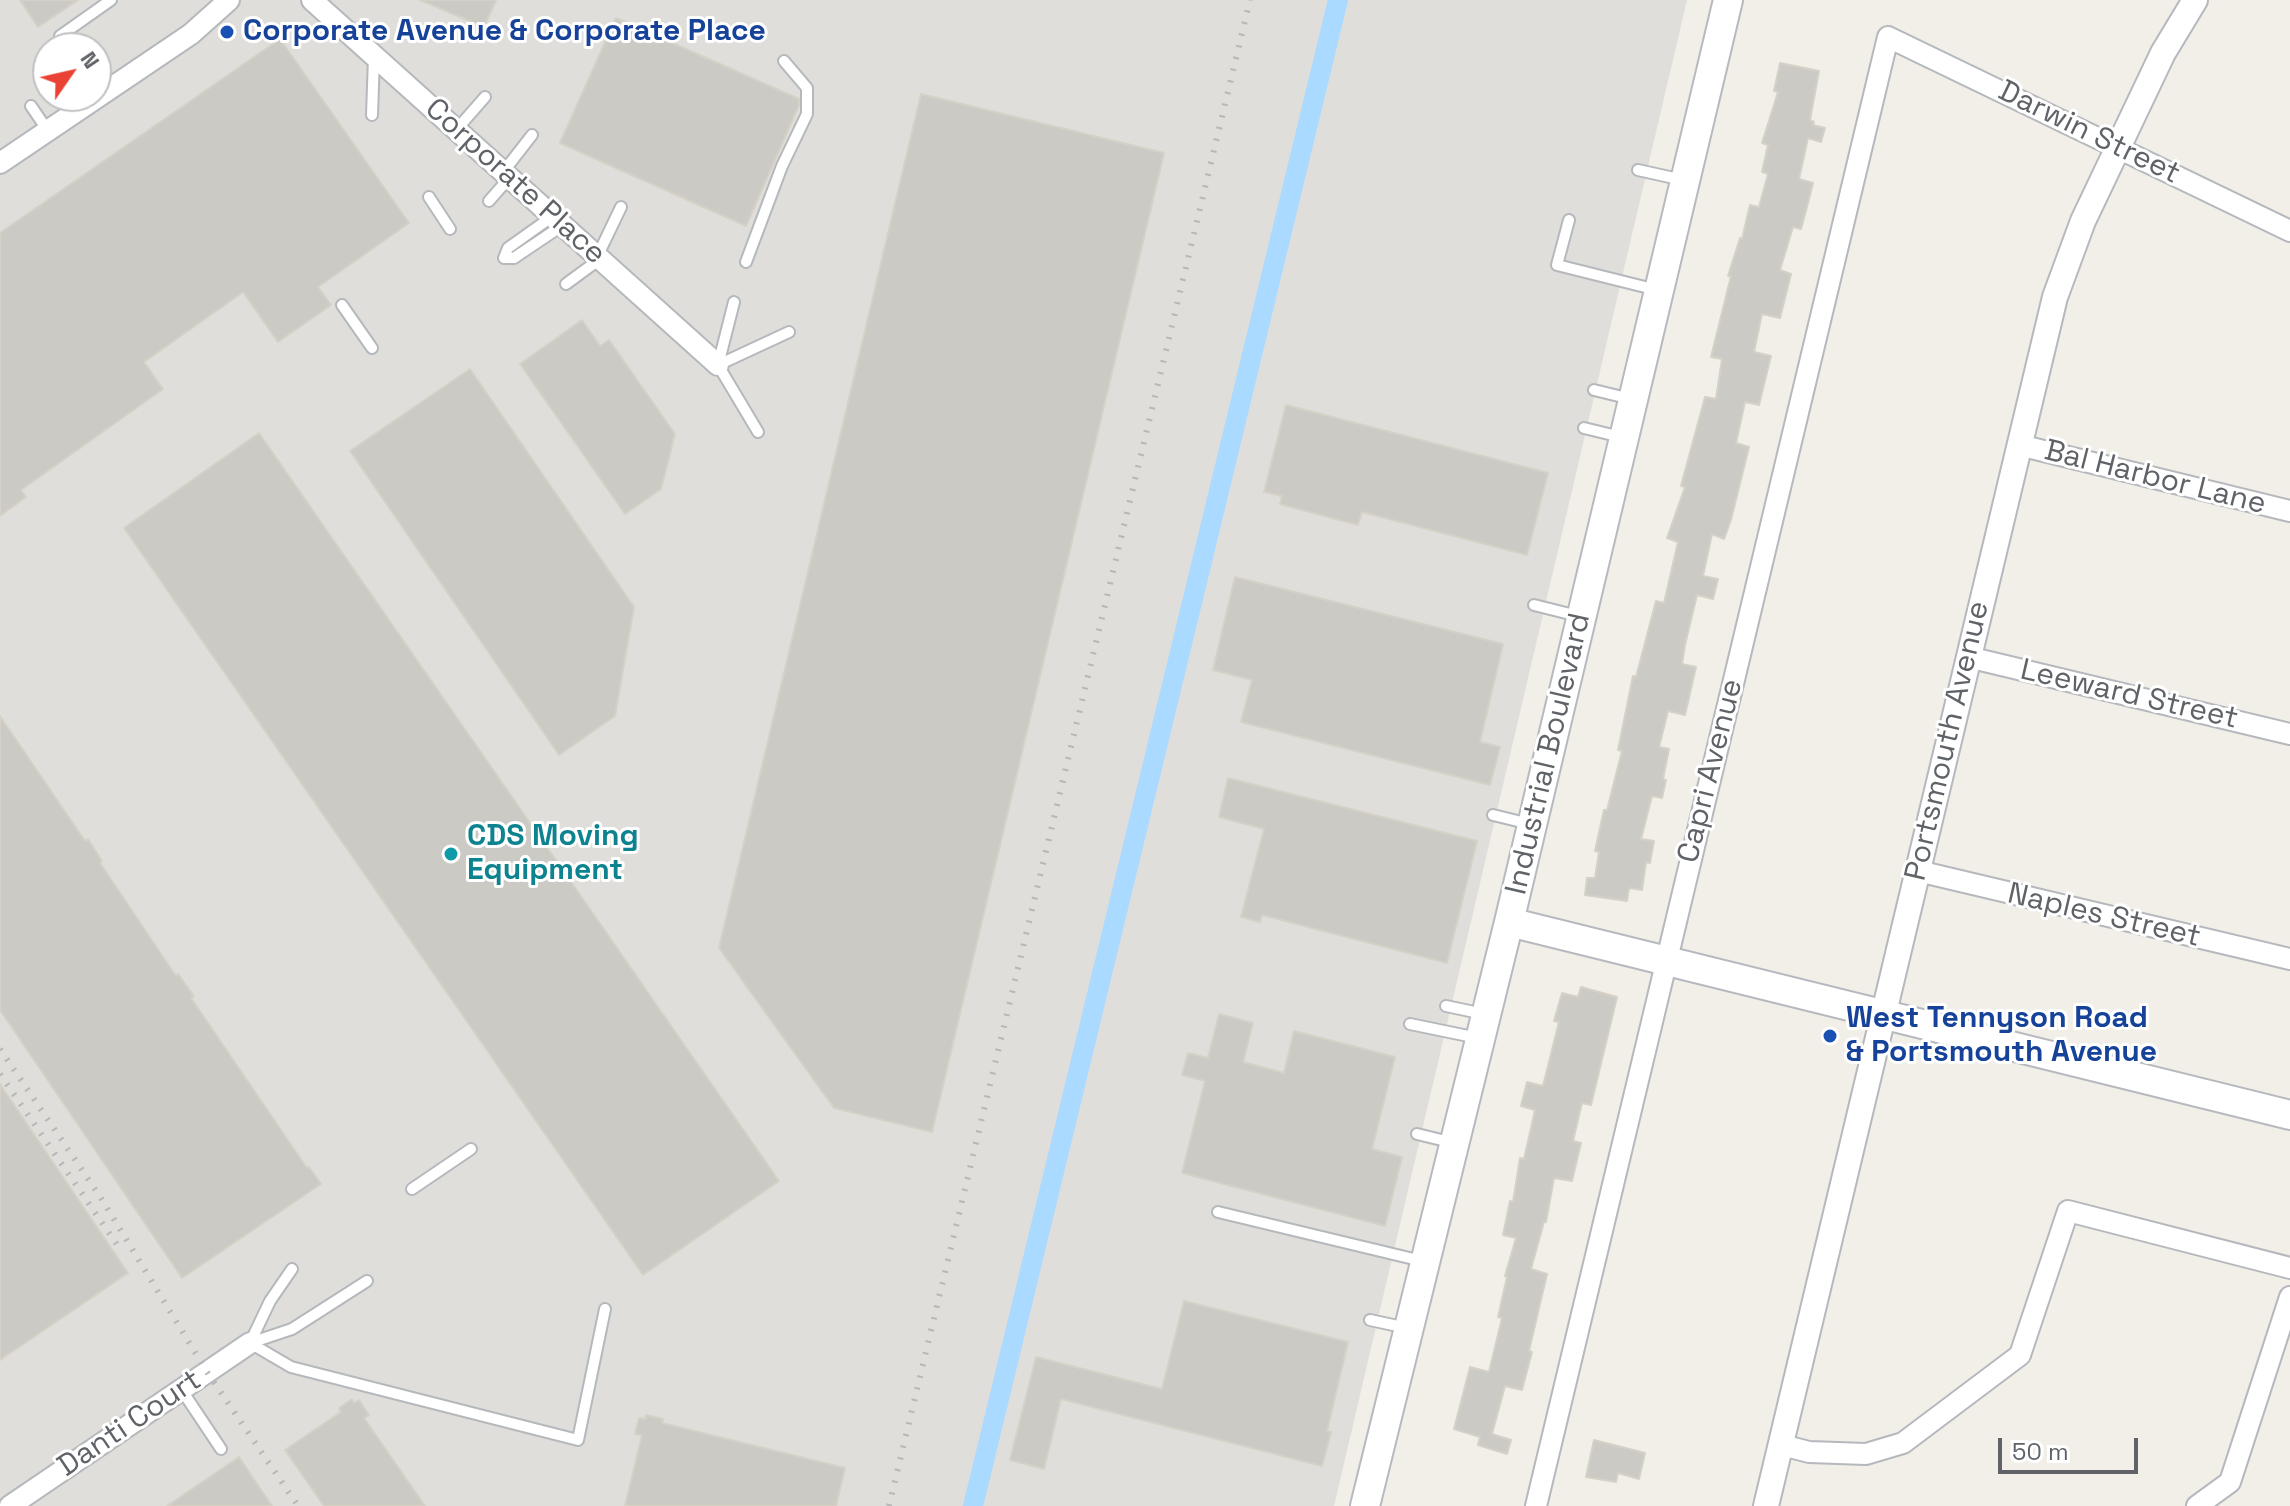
<!DOCTYPE html>
<style>
body{margin:0}
#map{position:relative;width:2290px;height:1506px;overflow:hidden;background:#f1efe8;font-family:"Space Grotesk",sans-serif}
canvas{display:block}
.north{position:absolute;left:32px;top:32px;width:80px;height:80px;box-sizing:border-box;background:#fff;border:2px solid #bfc1c3;border-radius:50%;rotate:56deg;font-size:22px;font-weight:700;line-height:32px;text-align:center;color:#5f6368}
.north::after{content:'';display:block;margin:auto;width:28px;height:36px;background:#ea4335;clip-path:polygon(50% 0,100% 100%,50% 72%,0 100%)}
.scale{position:absolute;left:1998px;top:1438px;width:140px;height:36px;box-sizing:border-box;border:4px solid #5f6368;border-top:0;padding-left:10px;font-size:24px;line-height:28px;white-space:nowrap;color:#5f6368;-webkit-text-stroke:6px #fff;paint-order:stroke}
</style>
<div id="map">
<canvas width="2290" height="1506"></canvas>
<div class="north">N</div>
<div class="scale">50 m</div>
</div>
<script>
const c = document.querySelector('canvas').getContext('2d');
c.lineJoin = 'round';
function fill(path, color) { c.fillStyle = color; c.fill(path, 'evenodd'); }
function trace(path, color, width, dash) { c.strokeStyle = color; c.lineWidth = width; c.lineCap = dash ? 'butt' : 'round'; c.setLineDash(dash || []); c.stroke(path); }
function label(font, color, halo, rows, align = 'center') {
  c.font = font + ' "Space Grotesk",sans-serif'; c.lineWidth = 6; c.setLineDash([]); c.textBaseline = 'middle'; c.strokeStyle = halo; c.fillStyle = color; for (const [text, x, y, turn = 0] of rows) {
    c.save(); c.translate(x, y); c.rotate((+turn || 0) * Math.PI / 180); c.textAlign = isNaN(turn) ? turn : align; if (halo) c.strokeText(text, 0, 0); c.fillText(text, 0, 0); c.restore();
  }
}
const industrial = new Path2D(`
 M0 0H1687L1334 1506H0ZM48 48H96V96H48Z`);
const canal = new Path2D(`
 M973 1506 1338 0`);
const building = new Path2D(`
 M20 0H78L38 27Z
 M420 0H496L484 27Z
 M616 18 799 99V105L746 226 560 143Z
 M280 39 409 223 318 287 331 305 278 342 243 292 144 362 163 389 21 490 26 497 0 516V233Z
 M1780 63 1819 71 1810 120 1814 122 1813 125 1825 128 1821 142 1808 138 1799 179 1813 183 1808 203 1801 229 1793 227 1780 270 1791 274 1780 318 1762 314 1754 352 1771 356 1759 405 1745 402 1736 443 1749 447 1731 520 1724 539 1712 534 1703 576 1718 579 1713 599 1697 595 1685 645 1682 664 1696 667 1685 715 1668 711 1659 747 1669 749 1663 779 1666 780 1662 798 1652 796 1641 839 1654 841 1650 863 1646 862 1642 890 1629 888 1627 901 1585 895 1587 878H1595L1599 852 1595 851 1604 810H1607L1622 751 1618 750 1633 676 1636 677 1656 601 1664 603 1678 542 1667 538 1685 487 1681 486 1705 397 1716 399 1722 359 1711 357 1731 276H1728L1740 238 1742 239 1750 205 1759 207 1768 174 1762 172 1768 145 1762 143 1778 92 1774 91Z
 M921 94 1164 153 932 1132 834 1108 719 948Z
 M582 320 600 346 609 340 675 434 661 489 625 514 520 364Z
 M470 369 634 607 615 716 559 755 350 451Z
 M1286 405 1548 473 1527 555 1362 512 1358 525 1280 504 1282 496 1264 492Z
 M259 433 779 1181 643 1275 124 528Z
 M1235 577 1503 644 1480 742 1500 747 1490 785 1241 722 1252 680 1213 670Z
 M0 716 85 841 88 839 102 861 100 863 176 976 178 974 194 996 191 998 307 1168 309 1167 321 1184 182 1278 0 1010Z
 M1228 778 1477 841 1447 963 1262 915 1260 922 1241 917 1264 829 1219 817Z
 M1581 987 1617 997 1591 1105 1582 1103 1573 1141 1581 1143 1572 1181 1554 1178 1546 1222H1544L1531 1269 1547 1274 1529 1351 1532 1352 1522 1390 1505 1386 1492 1434 1511 1440 1507 1454 1478 1445 1480 1437 1454 1429 1470 1367 1489 1372 1502 1318 1498 1317 1507 1277 1505 1276 1516 1238 1503 1235 1510 1201 1513 1202 1520 1158 1524 1159 1535 1110 1521 1106 1527 1082 1543 1086 1559 1022 1554 1021 1562 993 1578 997Z
 M1219 1014 1253 1023 1243 1062 1284 1073 1294 1031 1395 1057 1372 1149 1402 1157 1385 1226 1182 1173 1205 1081 1182 1075 1188 1053 1208 1058Z
 M0 1084 128 1273 0 1360Z
 M1184 1301 1348 1342 1327 1431 1331 1432 1322 1466 1061 1399 1044 1469 1010 1460 1036 1357 1162 1389Z
 M352 1399 354 1403 359 1400 369 1415 364 1418 425 1506H324L285 1450 341 1412 339 1408Z
 M646 1415 663 1419 662 1423 845 1468 836 1506H625L642 1435 635 1434 639 1418 646 1419Z
 M1594 1440 1645 1453 1639 1479 1618 1473 1616 1482 1586 1477Z
 M239 1457 272 1506H167Z`);
const service = new Path2D(`
 M68 48 60 36 111 0
 M31 106 48 131
 M372 115 374 57
 M457 129 485 97
 M1638 170 1683 180
 M504 171 532 135
 M429 197 450 229
 M489 201 510 177
 M553 216 508 248 504 258H514L563 225
 M1569 220 1557 265 1657 290
 M597 257 621 207
 M746 262 782 166 807 114V88L784 61
 M566 284 600 259
 M734 302 718 365 758 432
 M342 305 372 348
 M718 365 789 332
 M1594 390 1631 399
 M1584 428 1621 437
 M1534 605 1578 616
 M1493 815 1530 824
 M1446 1006 1484 1014
 M1410 1024 1478 1038
 M1417 1134 1454 1143
 M412 1189 471 1149
 M1218 1212 1422 1261
 M1370 1320 1407 1328
 M250 1343 291 1367 578 1440 605 1309
 M250 1343 292 1329 367 1281
 M250 1343 270 1301 292 1269
 M181 1389 221 1449`);
const minor = new Path2D(`
 M312 0 718 365
 M0 163 191 34 229 0
 M2019 445 2290 511
 M1968 657 2290 734
 M1918 871 2290 959
 M1782 1445 1809 1452 1866 1454 1903 1443 2020 1355 2068 1211 2290 1268
 M10 1506 250 1343
 M1536 1506 1888 37 2290 231
 M2197 1506 2230 1482 2290 1297`);
const tertiary = new Path2D(`
 M1766 1506 2055 297 2083 221 2163 53 2195 0`);
const secondary = new Path2D(`
 M1509 922 2290 1115
 M1365 1506 1509 922 1728 0`);
const rail = new Path2D(`
 M0 1049 101 1198 207 1372 298 1506
 M0 1074 120 1249
 M889 1506 1250 0`);
const markers = [
 [227,32,8,"#1a4fb4"],
 [451,854,8,"#0f9aa8"],
 [1830,1036,8,"#1a4fb4"]
];
const transitNames = [
 ["Corporate Avenue & Corporate Place",243,32],
 ["West Tennyson Road",1846,1019],
 ["& Portsmouth Avenue",1846,1053]
];
const streetNames = [
 ["Darwin Street",2089,133,26],
 ["Corporate Place",515,182,42],
 ["Bal Harbor Lane",2155,478,14],
 ["Leeward Street",2129,695,13],
 ["Portsmouth Avenue",1948,741,-77],
 ["Industrial Boulevard",1549,754,-77],
 ["Capri Avenue",1711,771,-76],
 ["Naples Street",2104,916,13],
 ["Danti Court",130,1424,-34]
];
const cultureNames = [
 ["CDS Moving",467,837],
 ["Equipment",467,871]
];
fill(industrial, '#e0deda');
trace(canal, '#aadaff', 20);
fill(building, '#cccac5');
trace(building, '#d6d1c6', 2);
trace(service, '#b5b8bc', 14);
trace(minor, '#b5b8bc', 24);
trace(tertiary, '#b5b8bc', 28);
trace(secondary, '#b6babf', 32);
trace(service, '#fff', 10);
trace(minor, '#fff', 20);
trace(tertiary, '#fff', 24);
trace(secondary, '#fff', 28);
trace(rail, '#b6b7b8', 6, [2, 10]);
for (const [x, y, r, color] of markers) { const dot = new Path2D(); dot.arc(x, y, r, 0, 2 * Math.PI); c.fillStyle = color; c.fill(dot); trace(dot, '#fff', 3); }
label('bold 30px', '#164399', '#fff', transitNames, 'left');
label('30px', '#5f6368', '#fff', streetNames);
label('bold 30px', '#0d838f', '#fff', cultureNames, 'left');
</script>
